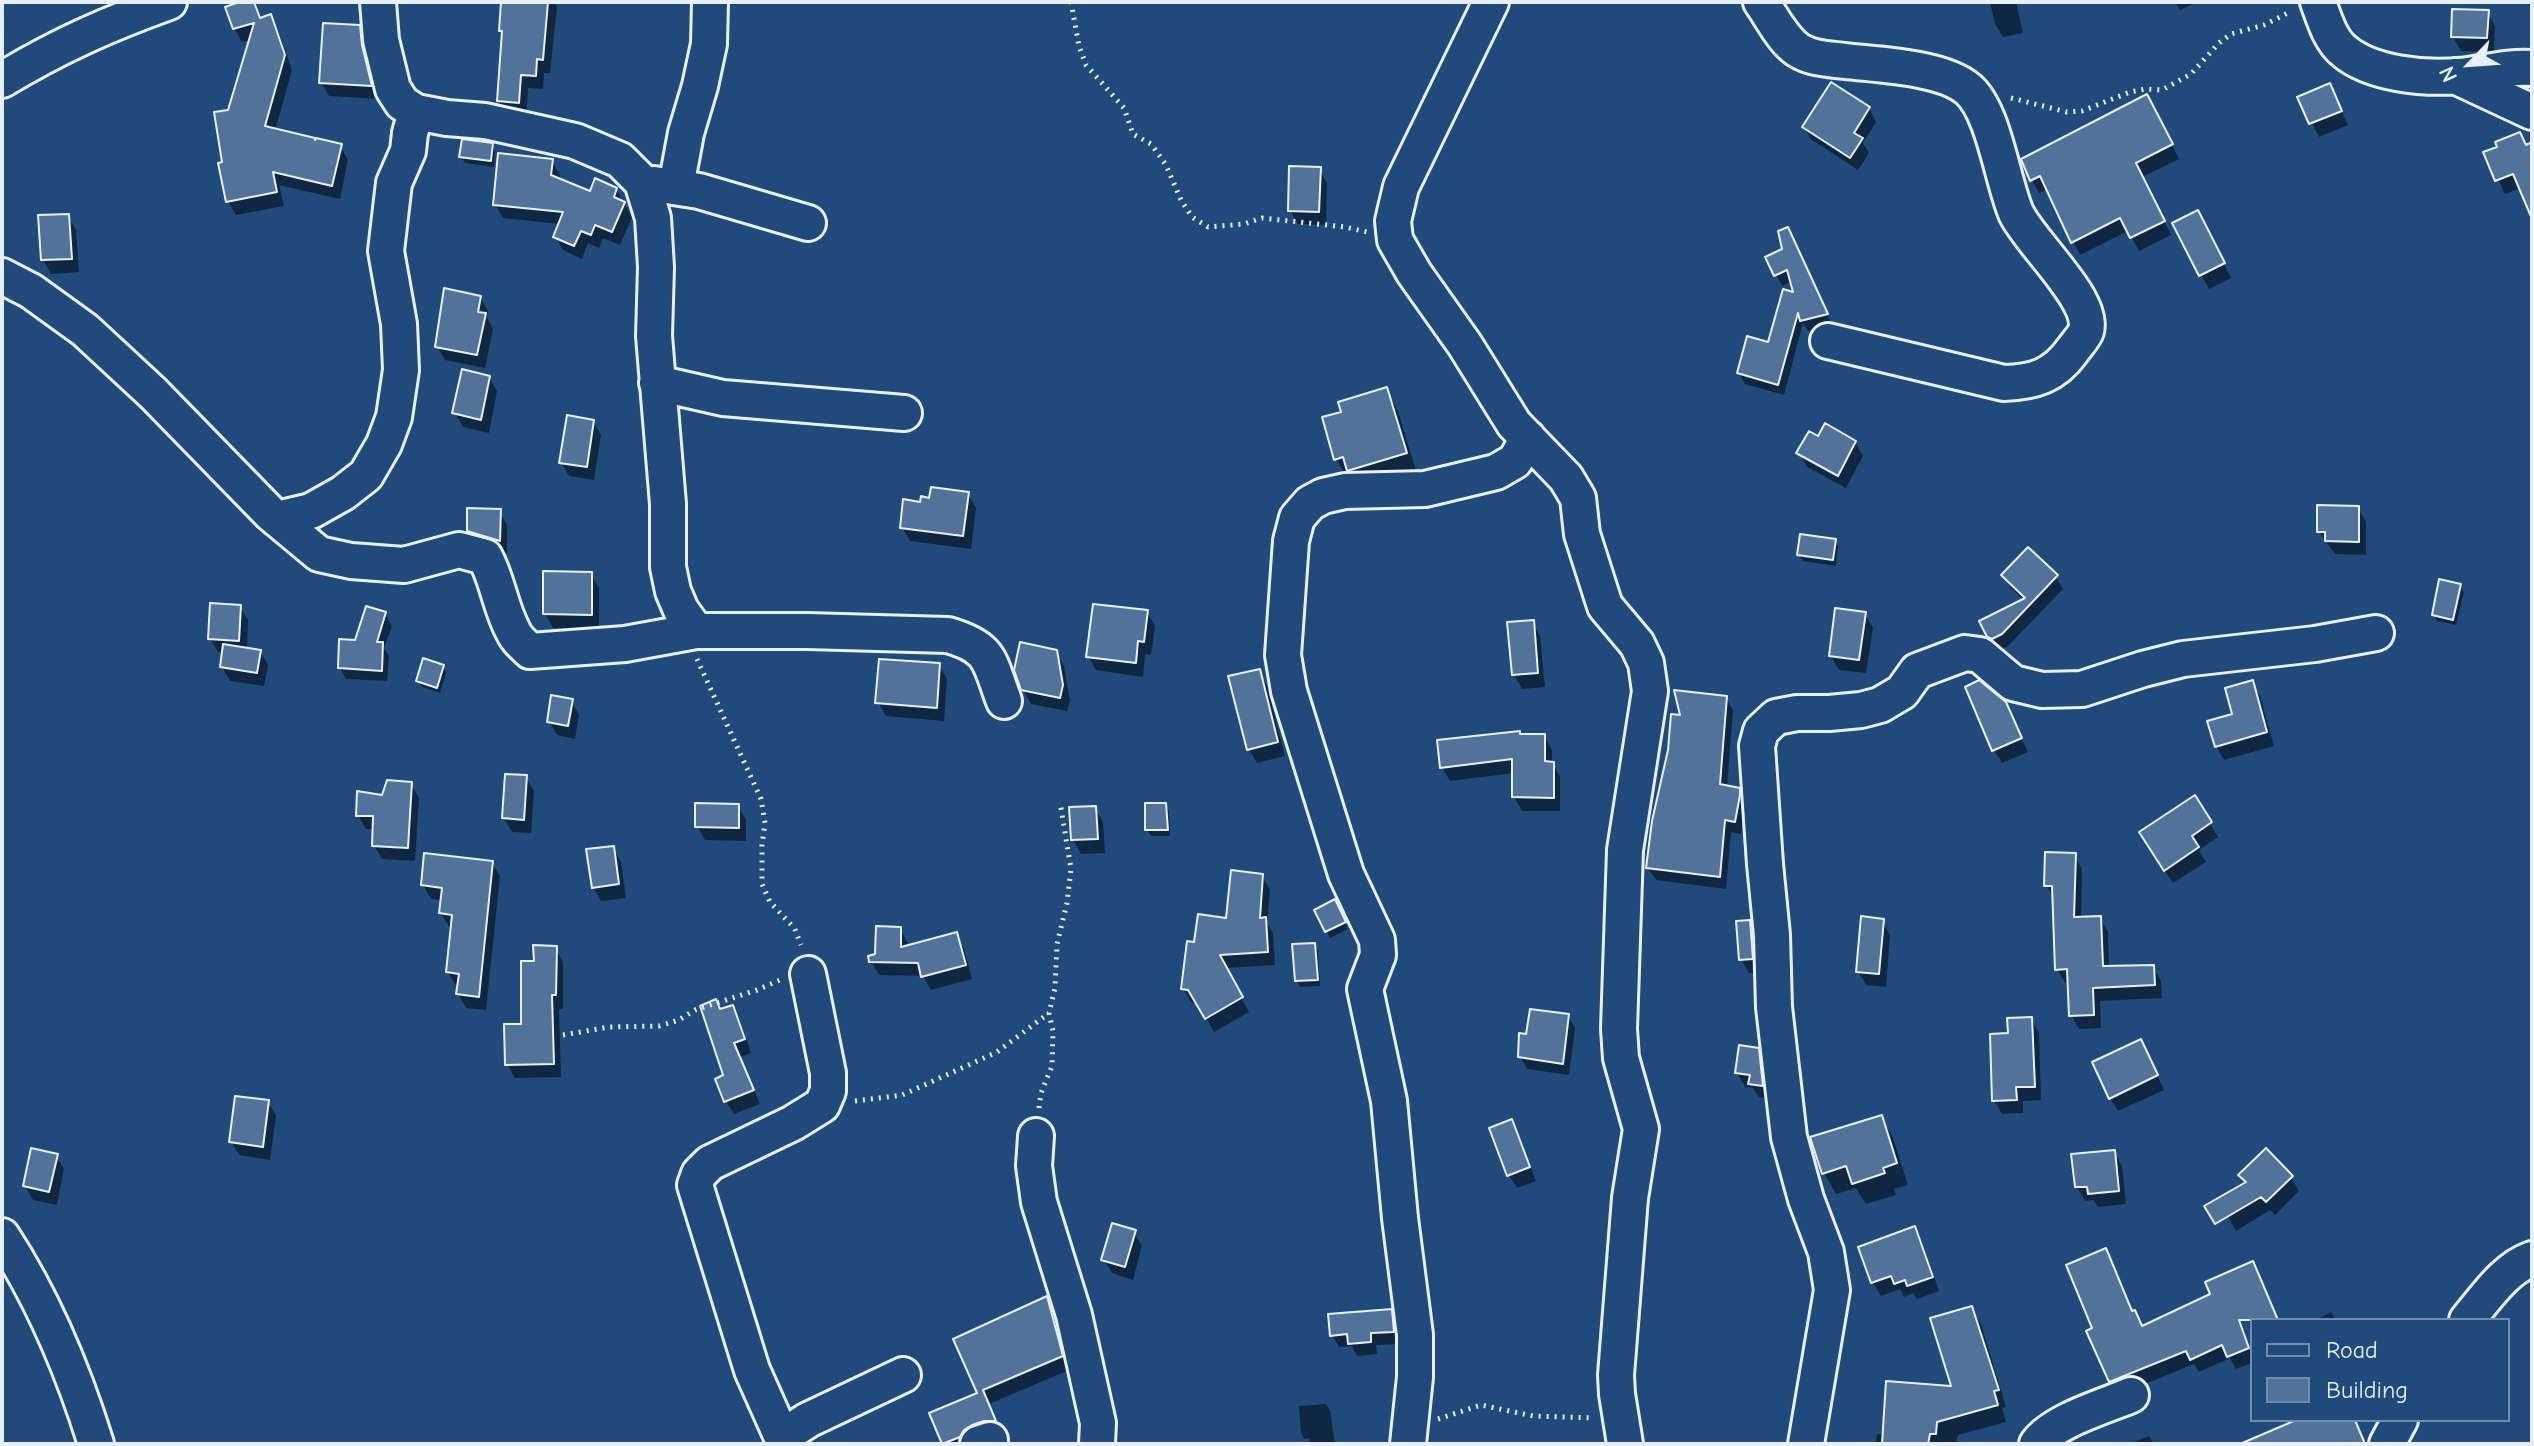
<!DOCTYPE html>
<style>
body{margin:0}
#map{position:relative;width:2534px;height:1446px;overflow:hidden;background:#1f4a7a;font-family:"Comic Neue",sans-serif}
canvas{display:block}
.frame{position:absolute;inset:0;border:4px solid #e8f1f8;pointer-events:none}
.legend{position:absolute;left:2250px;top:1318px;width:260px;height:104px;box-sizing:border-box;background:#1f4a7a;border:2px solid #6f8dac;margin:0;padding:10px 14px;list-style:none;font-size:24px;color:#e8f1f8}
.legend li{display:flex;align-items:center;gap:16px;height:40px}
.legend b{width:40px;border:2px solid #6f8dac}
.north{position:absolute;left:2430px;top:24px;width:80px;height:80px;-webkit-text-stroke:6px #1f4a7a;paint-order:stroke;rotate:245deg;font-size:22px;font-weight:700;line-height:32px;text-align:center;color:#e8f1f8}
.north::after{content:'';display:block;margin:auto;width:28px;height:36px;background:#e8f1f8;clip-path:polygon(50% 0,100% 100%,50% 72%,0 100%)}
</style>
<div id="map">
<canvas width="2534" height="1446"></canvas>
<div class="frame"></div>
<ul class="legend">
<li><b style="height:10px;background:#1f4a7a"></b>Road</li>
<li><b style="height:22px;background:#517399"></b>Building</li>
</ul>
<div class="north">N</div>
</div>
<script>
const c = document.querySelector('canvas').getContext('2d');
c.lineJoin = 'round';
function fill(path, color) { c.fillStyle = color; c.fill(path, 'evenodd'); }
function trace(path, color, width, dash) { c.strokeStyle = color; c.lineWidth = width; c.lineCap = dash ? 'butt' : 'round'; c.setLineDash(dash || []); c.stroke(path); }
const shadow = new Path2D(`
 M245 2H253L262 19 270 16 278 30 292 70 275 131 340 146 348 160 340 199 279 185 284 206 236 215 228 201 224 164 229 112 251 40 242 42 234 28Z
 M504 2H554L557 7 550 73H544L543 89 528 88 526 116 507 115 499 101Z
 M1990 2H2016L2023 33 2003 37 1995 24Z
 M2175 2H2197L2180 10Z
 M2487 12 2495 26 2494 52 2461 51 2453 37Z
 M359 27 367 41 368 60 378 99 329 96 321 82Z
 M2330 86 2348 125 2319 137 2300 98Z
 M1869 108 1876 122 1863 143 1869 153 1858 170 1812 140 1804 127Z
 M2154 109 2179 159 2142 177 2171 235 2139 251 2128 231 2080 255 2048 189 2039 193 2032 180Z
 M2532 144V195L2521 188 2505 194 2486 153 2499 148Z
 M492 145 495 151 494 167 465 163 461 157Z
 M552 161 560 175 559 181 591 194 616 189 632 217 620 245 603 238 599 248 588 243 582 259 563 250 555 236 560 224 503 218 495 204Z
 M1319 169 1327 183 1326 225 1298 224 1290 210Z
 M68 216 76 230 79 272 51 274 43 260Z
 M2175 224 2205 226 2231 278 2209 289Z
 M1793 240 1832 325 1808 331 1803 323 1784 395 1745 384 1739 373 1769 344 1795 295 1792 281 1782 286 1768 258 1784 250Z
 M480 297 488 311 487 318 493 329 485 368 445 360 437 346Z
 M489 377 497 391 489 433 463 427 455 413Z
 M1386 389 1398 411 1417 474 1348 480 1336 459 1344 414Z
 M593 421 601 435 594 480 569 476 561 462Z
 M1819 439 1855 442 1863 456 1846 488 1807 467 1799 453Z
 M968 494 976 508 971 549 910 541 902 527 922 504Z
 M2358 508 2366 522V555L2335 554 2319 532Z
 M499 511 507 525V554L477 545 469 531Z
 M1835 541 1838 547 1836 566 1803 561 1799 555Z
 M591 574 599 588V629L553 628 545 614Z
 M2004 576 2056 577 2063 589 2008 646 1999 650 1982 622 2024 600 2011 588Z
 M2460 586 2464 592 2456 625 2437 621 2434 614Z
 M240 607 248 620 247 650 260 651 268 665 264 686 230 681 222 667 224 653 218 652 210 638Z
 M1147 612 1155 626 1151 655 1145 654 1143 677 1096 670 1088 656Z
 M385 614 392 626 384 648 389 656 387 681 346 679 340 668 357 642Z
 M1865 614 1873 628 1866 673 1839 670 1831 656Z
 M1532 622 1540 636 1545 687 1522 689 1514 675Z
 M1056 652 1064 666 1070 701 1067 711 1031 704 1023 689Z
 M939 665 947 679 944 721 886 716 878 702Z
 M443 666 446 673 440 693 422 687 418 681Z
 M1259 672 1267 686 1285 756 1257 763 1249 749Z
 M2252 683 2260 696 2274 746 2224 760 2216 746Z
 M1726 698 1733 710 1727 788 1739 790 1746 803 1741 834 1731 832 1726 889 1656 880 1648 868 1683 717Z
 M571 701 579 715 575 739 557 735 549 721Z
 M2005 703 2028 752 2002 763 1994 750Z
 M1521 736H1544L1552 750V762L1560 777V811H1522L1514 797V773L1450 781 1442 767Z
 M526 777 534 791 531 833 512 832 504 818Z
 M411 784 419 798 415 861 382 859 374 845 375 829H366L358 815 384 797Z
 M2194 798 2218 837 2199 850 2206 862 2173 883 2149 847Z
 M1165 805 1169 811 1170 836H1151L1147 830Z
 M738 806 746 820V841L705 840 697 826Z
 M1095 808 1103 822 1105 853 1081 854 1073 840Z
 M613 848 621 862 626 898 601 901 593 887Z
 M2074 855 2082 869 2081 918H2100L2108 932 2109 968 2153 967 2161 981 2162 998 2100 1001 2101 1028 2079 1029 2071 1015 2069 983H2065L2057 969 2055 900 2046 885Z
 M492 863 500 876 486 1010 466 1008 458 994 459 986H456L448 972 452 927H449L441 913 442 900 431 899 423 885Z
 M1262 876 1270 890 1267 923 1273 933 1275 965 1225 968 1249 1012 1214 1032 1198 1003 1191 1002 1183 988 1196 944 1228 921Z
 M1338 907 1348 929 1330 938 1316 911Z
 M1882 921 1890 935 1886 987 1866 985 1858 971Z
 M1749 922 1757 936 1759 973H1749L1741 959Z
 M900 929 908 943V948L956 935 964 948 972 979 931 990 923 976 879 975 871 961Z
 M1314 945 1318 951 1320 986 1300 987 1297 981Z
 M555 948 563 962V1009H559L561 1077 515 1078 507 1064 523 1026 536 963Z
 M732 1007 740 1021 751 1053 740 1057 760 1104 734 1114 726 1101 720 1011Z
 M1568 1016 1575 1028 1569 1075 1527 1069 1520 1057 1528 1036Z
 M2031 1019 2039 1033 2041 1100 2023 1101V1113L2002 1114 1994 1100 2010 1035Z
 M1757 1050 1765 1064 1770 1099 1759 1097 1753 1088 1745 1087 1737 1073Z
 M2148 1055 2164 1090 2118 1111 2110 1098Z
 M268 1102 276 1116 270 1160 239 1155 231 1141Z
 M1881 1117 1893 1138 1908 1185 1894 1189 1896 1195 1866 1204 1856 1188 1836 1194 1824 1173Z
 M1511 1122 1519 1136 1536 1181 1517 1188 1509 1175Z
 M2114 1152 2122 1166 2126 1204 2098 1207 2093 1200 2085 1201 2077 1187Z
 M56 1156 64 1169 57 1205 33 1200 25 1186Z
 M2241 1175 2291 1178 2299 1191 2275 1215 2270 1210 2236 1231 2219 1200 2246 1184Z
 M1914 1229 1922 1242 1939 1291 1917 1299 1913 1293 1904 1297 1900 1289 1881 1296 1873 1283 1861 1248Z
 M1134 1232 1142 1246 1133 1280 1112 1273 1104 1260Z
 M1046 1299 1054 1312 1069 1370 989 1404 1002 1434 971 1444H945L932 1414 979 1394Z
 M2233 1302 2252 1352V1363L2236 1369 2230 1358 2199 1372 2194 1364 2118 1395 2111 1381 2133 1313 2144 1336Z
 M1971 1308 1981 1324 2006 1407 2002 1408 2006 1422 1958 1435 1956 1444H1876L1877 1434H1884L1953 1388Z
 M1390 1311 1398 1324 1400 1344 1376 1345 1377 1354 1357 1356 1352 1346 1339 1347 1332 1335Z
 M2331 1312 2335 1320H2316Z
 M1326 1404 1330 1410 1335 1444H1310L1309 1438 1304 1439 1301 1432 1299 1406Z
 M2149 1436 2154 1444H2129Z`);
const building = new Path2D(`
 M239 2H254L260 18 271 14 285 55 265 126 315 138V140L316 138 342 144 332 186 273 172 277 192 226 202 218 163 222 162 214 112 228 110 254 23 233 29 225 7Z
 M501 2H548L543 60 537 59 536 76 521 75 519 103 497 101 502 31H499Z
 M2452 9 2489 10 2487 38 2451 37Z
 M323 23 360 25 362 45 372 86 319 83Z
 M1831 82 1870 107 1854 133 1863 138 1850 158 1802 127Z
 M2330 83 2342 111 2309 124 2297 97Z
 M2147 94 2173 144 2136 163 2165 221 2130 238 2120 218 2071 243 2040 176 2030 181 2021 159Z
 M2520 132 2526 145 2532 142V219L2513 174 2495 181 2483 152 2497 147 2495 142Z
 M462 139 493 143 491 161 459 157Z
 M498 153 553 159 551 175 590 191 595 178 617 188 614 197 625 202 612 232 595 225 591 235 581 231 574 246 553 237 563 212 493 205Z
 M1289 166 1321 167 1319 212 1288 211Z
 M2198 210 2225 263 2199 276 2172 223Z
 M69 214 72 259 41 260 38 215Z
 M1788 227 1828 314 1800 321 1798 313 1778 385 1737 373 1747 336 1768 342 1783 289 1793 292 1787 270 1774 276 1765 257 1782 249 1778 231Z
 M444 288 481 296 478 312 486 313 477 355 435 347Z
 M462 369 490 376 481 420 452 413Z
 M1387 387 1407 453 1347 471 1343 457 1334 460 1322 417 1341 412 1338 402Z
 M567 415 594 420 587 467 559 463Z
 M1825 423 1856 441 1838 476 1796 453 1809 431 1818 436Z
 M931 487 969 492 963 536 900 528 903 499 920 502 921 496 929 498Z
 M2317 505 2359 506V542L2325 541V532H2317Z
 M467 508 501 509 500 541 467 531Z
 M1800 534 1836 539 1833 560 1797 555Z
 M2028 547 2058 575 2002 634 1992 639 1987 637 1979 621 2025 598 2001 575Z
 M543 571 592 572V615L543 614Z
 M2439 579 2461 584 2453 620 2432 615Z
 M210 603 241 605 239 641 208 639Z
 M1093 604 1148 610 1144 642 1138 641 1136 663 1086 657Z
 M366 606 386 612 377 642H383L382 671 338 668 339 639 355 640Z
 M1835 608 1866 612 1859 660 1829 656Z
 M1534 620 1538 673 1512 675 1507 622Z
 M1020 642 1057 650 1063 685 1060 698 1021 690 1014 670Z
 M223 644 261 650 257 673 220 667Z
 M423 658 444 665 437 688 416 681Z
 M879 659 940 663 937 708 875 703Z
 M1260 669 1278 742 1247 750 1228 676Z
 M1979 680 2006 702 2022 738 1992 751 1965 687Z
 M2253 680 2267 732 2215 747 2207 721 2232 714 2225 688Z
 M1674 690 1727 696 1720 784 1740 788V795L1735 822 1725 820 1720 877 1646 868 1652 821 1668 750 1671 714 1680 715Z
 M551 695 573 699 568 726 547 722Z
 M1520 731V734H1545V761L1554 762V798L1512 797V759L1440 768 1437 740Z
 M505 774 527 775 524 820 502 818Z
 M387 780 412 782 408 848 372 846 373 816H356L357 791 382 795Z
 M2195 795 2212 822 2192 836 2199 847 2164 871 2139 832Z
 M695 803 739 804V828L695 827Z
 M1145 803H1166L1168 830H1145Z
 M1096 806 1098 839 1071 840 1069 807Z
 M614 846 619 884 592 888 586 849Z
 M2045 852 2076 853 2074 917 2101 916 2103 966 2154 965 2155 985 2093 988 2094 1015 2069 1016 2067 969 2055 970 2052 886H2044Z
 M424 853 493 861 479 997 456 994 459 974 446 972 452 915 439 913 442 888 421 885Z
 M1231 870 1263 874 1260 918 1266 917 1268 952 1220 955 1243 997 1205 1019 1188 990 1181 989 1187 941 1194 942 1198 914 1226 918Z
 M1335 899 1346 922 1325 932 1314 910Z
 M1861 916 1884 919 1879 974 1856 972Z
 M1750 920 1753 959 1739 960 1736 921Z
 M876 926 901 927V947L957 932 966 965 921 977 918 963 869 962 868 956 875 954Z
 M1315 943 1318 980 1295 981 1292 944Z
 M533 945 557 946 556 995H552L554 1064 505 1065 504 1024H521V961H534Z
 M716 999 720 1009 733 1005 745 1039 734 1043 754 1090 724 1102 715 1079 723 1075 700 1006Z
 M1530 1009 1569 1014 1563 1064 1518 1057 1519 1033 1526 1034Z
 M2032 1017 2035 1087H2016L2017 1100 1992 1101 1990 1034 2008 1033 2007 1018Z
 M2141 1039 2158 1075 2109 1099 2092 1062Z
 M1739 1045 1759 1048 1763 1086 1748 1084 1750 1075 1735 1073Z
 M235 1096 269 1100 263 1147 229 1142Z
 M1882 1115 1897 1163 1883 1168 1885 1173 1852 1184 1846 1166 1822 1174 1810 1137Z
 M1512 1119 1530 1167 1507 1176 1489 1128Z
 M31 1148 58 1154 49 1192 23 1186Z
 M2266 1148 2293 1176 2266 1202 2261 1197 2215 1224 2204 1206 2246 1182 2238 1175Z
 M2115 1150 2119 1191 2088 1194 2087 1187H2075L2071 1154Z
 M1112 1223 1136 1230 1125 1267 1101 1260Z
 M1915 1226 1933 1277 1907 1286 1905 1280 1894 1284 1891 1276 1871 1283 1858 1247Z
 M2106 1248 2132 1311 2135 1310 2142 1326 2210 1294 2205 1282 2253 1261 2278 1320H2239L2249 1348 2227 1357 2222 1345 2190 1360 2186 1351 2109 1382 2086 1331 2092 1328 2066 1265Z
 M1047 1296 1063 1356 983 1390 996 1421H984L972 1425 964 1430 960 1437 942 1444 929 1413 977 1393 953 1339Z
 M1972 1306 1999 1390 1994 1391 1998 1405 1937 1422 1936 1434H1930L1928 1444H1882L1886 1381 1951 1386 1930 1318Z
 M1392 1309 1394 1332 1371 1333V1342L1348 1344 1347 1334 1330 1336 1328 1314Z
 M2296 1420H2355L2365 1444H2240Z`);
const path = new Path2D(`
 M1071 2 1079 46 1086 65 1124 108 1133 134 1151 144 1166 165 1181 200 1192 217 1208 227 1244 224 1262 218 1345 227 1367 232
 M2011 98 2067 112 2082 111 2130 92 2145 89 2162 90 2191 74 2219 43 2231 34 2264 25 2290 12
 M697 659 761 799 765 823 762 845V884L770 902 795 929 801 945
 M563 1035 609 1027 659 1026 679 1020 695 1010 757 990 780 980
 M855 1101 902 1095 931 1082 997 1052 1049 1013
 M1039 1108 1041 1093 1052 1066 1053 1031 1049 1013 1055 988 1057 944 1067 903 1071 869 1060 802
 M1438 1419 1481 1405 1533 1416 1593 1418`);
const minor = new Path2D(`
 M378 2 381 40 393 89 402 103 416 112 447 118 485 121 575 141 620 160 642 182 653 218 656 267 654 336 668 504V567L673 591 681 610 696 631
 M1491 2 1401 187 1393 221 1395 240 1414 273 1465 345 1514 424 1566 478 1578 498 1582 534 1605 606 1637 644 1646 663 1650 691 1625 850 1619 1029 1621 1058 1641 1129 1630 1198 1616 1375 1617 1394 1625 1444
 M1761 2C1772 17 1782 39 1798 50 1812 59 1829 59 1845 61 1879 65 1942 67 1968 89 1994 111 2002 180 2016 213 2030 243 2095 300 2086 331 2084 337 2076 345 2072 351 2054 376 2034 382 2004 383L1828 341
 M2318 2C2324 18 2330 40 2344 51 2371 74 2424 79 2458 76 2482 74 2507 66 2532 68
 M2455 76 2532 112
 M2 80C58 46 108 24 169 2
 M654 184 699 191 808 223
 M676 187 686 133 700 86 709 44 710 2
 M2 276 31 291 85 330 153 393 271 514 319 554 351 561 404 565 459 550 485 557C498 581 500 607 513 631 516 639 524 645 530 651L625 644 696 631H807L948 635C993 648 989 662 1004 701
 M657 383 723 398 904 413
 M277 519 311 511 343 493 366 475 384 444 394 417 401 370 399 324 386 251 394 183 408 151 410 133 416 112
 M1036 1136 1034 1166 1039 1202 1074 1315 1098 1423 1097 1444
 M2 1236C44 1300 73 1370 96 1444
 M2467 1320C2486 1298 2504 1269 2532 1259
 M782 1437 808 1420 903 1375
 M785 1444 752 1370 695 1185 699 1174 710 1163 793 1123 822 1105 828 1091V1073L808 974
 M978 1444 990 1440
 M1408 1444 1415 1377V1335L1400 1218 1389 1101 1365 989 1378 955 1377 940 1346 874 1289 691 1283 655 1291 541 1297 518 1310 503 1323 496 1345 491 1425 489 1496 472 1515 461 1528 438
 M1806 1444 1832 1290 1826 1252 1806 1199 1789 1137 1774 1007 1772 935 1765 864 1757 746 1761 731 1776 717 1797 713H1829L1861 710 1880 705 1902 692 1917 671 1965 653 1980 655 2013 683 2042 690 2082 689 2143 669 2183 659 2315 644 2376 633
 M2037 1444C2053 1421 2105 1406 2131 1395
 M2387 1444 2400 1420`);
fill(shadow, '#0007');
fill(building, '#517399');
trace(building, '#e8f1f8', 2);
trace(minor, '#e8f1f8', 40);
trace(path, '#e8f1f8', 5, [2, 6]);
trace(minor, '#1f4a7a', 34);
</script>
